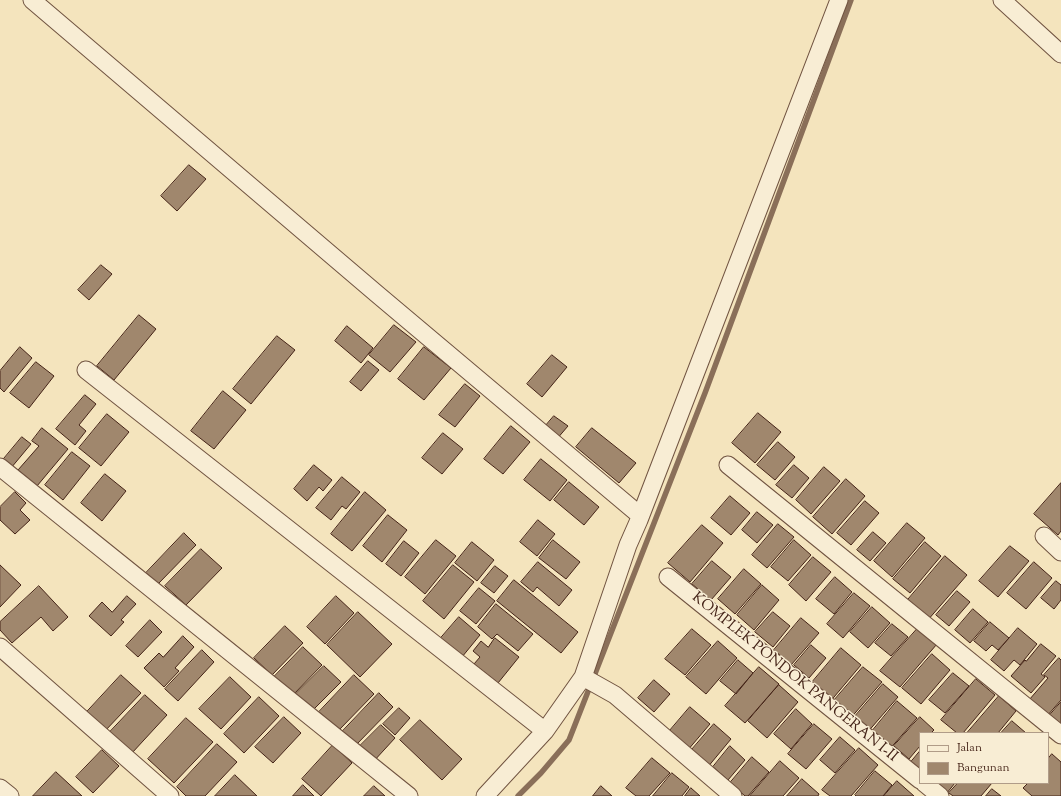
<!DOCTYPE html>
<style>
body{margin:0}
#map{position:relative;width:1061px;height:796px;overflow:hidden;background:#f4e4bd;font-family:"Sorts Mill Goudy",serif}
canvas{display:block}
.legend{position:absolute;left:919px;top:732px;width:130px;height:52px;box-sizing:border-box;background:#f8edd4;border:1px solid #b09c88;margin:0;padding:5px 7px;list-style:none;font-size:12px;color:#442317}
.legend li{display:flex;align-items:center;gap:8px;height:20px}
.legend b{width:20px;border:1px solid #b09c88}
</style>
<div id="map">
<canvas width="1061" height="796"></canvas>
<ul class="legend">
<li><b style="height:5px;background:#f8edd4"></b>Jalan</li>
<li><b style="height:11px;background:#a0876d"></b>Bangunan</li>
</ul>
</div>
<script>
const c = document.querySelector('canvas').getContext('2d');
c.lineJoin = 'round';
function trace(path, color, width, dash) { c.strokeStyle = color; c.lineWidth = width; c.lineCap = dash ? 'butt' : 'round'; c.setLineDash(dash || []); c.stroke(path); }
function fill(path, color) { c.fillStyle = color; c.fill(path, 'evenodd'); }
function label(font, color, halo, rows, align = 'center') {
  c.font = font + ' "Sorts Mill Goudy",serif'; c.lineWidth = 3; c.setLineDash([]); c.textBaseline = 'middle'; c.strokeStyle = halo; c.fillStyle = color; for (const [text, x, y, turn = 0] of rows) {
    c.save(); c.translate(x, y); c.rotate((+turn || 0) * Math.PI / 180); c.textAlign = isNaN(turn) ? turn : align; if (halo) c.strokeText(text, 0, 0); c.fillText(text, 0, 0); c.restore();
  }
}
const stream = new Path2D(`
 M518 796 541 773 569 740 705 393 851 0`);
const building = new Path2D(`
 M189 165 206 179 177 211 161 196Z
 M101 265 112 274 89 300 78 290Z
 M139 315 156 329 114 380 97 366Z
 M394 325 416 342 390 372 369 355Z
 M347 326 373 348 361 363 335 341Z
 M277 336 295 350 251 404 233 389Z
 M20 347 32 358 4 392 0 388V371Z
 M424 347 451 368 424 400 398 379Z
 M552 355 567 367 542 397 527 384Z
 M368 361 379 370 361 391 350 382Z
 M36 362 54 376 29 408 10 393Z
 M465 384 480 396 455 427 439 415Z
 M223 391 246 410 214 449 191 431Z
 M85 395 96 404 79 425 86 431 75 445 56 429Z
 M758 413 781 432 755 463 732 443Z
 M107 414 129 432 101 466 79 448Z
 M554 416 568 426 556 440 543 429Z
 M511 426 530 442 503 474 484 459Z
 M42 428 68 449 37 486 18 470 39 446 32 441Z
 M592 428 636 463 619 483 576 447Z
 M443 433 463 449 442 474 422 458Z
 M22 437 31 444 11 468 2 461Z
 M778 442 795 457 775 480 757 465Z
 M72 452 90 466 63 500 45 485Z
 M541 459 567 480 550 501 524 480Z
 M314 465 332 480 323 491 319 487 307 501 294 489Z
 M794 465 809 478 792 498 776 485Z
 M824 467 840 481 811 514 796 500Z
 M105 474 126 491 102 521 81 503Z
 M342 477 360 492 346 509 342 506 331 520 316 508Z
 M846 479 865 496 832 534 813 517Z
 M569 482 599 507 584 525 554 500Z
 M1061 483V531L1058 535 1034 514Z
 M15 492 26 503 20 510 30 520 15 534 0 520V507Z
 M365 492 386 510 352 551 331 534Z
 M730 496 750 513 731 535 711 518Z
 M865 501 879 513 851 545 837 533Z
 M757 512 773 525 757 543 742 530Z
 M388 515 407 530 382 562 363 546Z
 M538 520 555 534 537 556 520 542Z
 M907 523 925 538 892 577 874 561Z
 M778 524 794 537 767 568 752 555Z
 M702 525 723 543 690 582 668 563Z
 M873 532 886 543 870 561 857 550Z
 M184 533 196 545 158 584 146 573Z
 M436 540 456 556 425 594 405 577Z
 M553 540 580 562 566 579 539 558Z
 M794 540 811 555 788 581 771 567Z
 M404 541 419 553 401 576 386 564Z
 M472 542 494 560 477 581 455 563Z
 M925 542 941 556 910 593 893 579Z
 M1010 546 1029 561 998 597 979 581Z
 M201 549 222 568 186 605 165 586Z
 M945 556 967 575 927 621 906 602Z
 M813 557 831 572 806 601 789 585Z
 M712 561 731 577 711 600 692 584Z
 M538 562 572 590 559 606 537 587 533 592 521 582Z
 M1034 562 1052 578 1026 609 1007 593Z
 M0 565 21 585 0 607Z
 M453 565 474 582 444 619 423 601Z
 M495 566 508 576 494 593 481 583Z
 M744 569 761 584 735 614 718 599Z
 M835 577 852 592 834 614 816 599Z
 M514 580 578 632 561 653 497 601Z
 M1056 581 1061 585V600L1054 609 1041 598Z
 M762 585 779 600 754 630 737 615Z
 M39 586 68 617 53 631 41 617 12 643 0 630V622Z
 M479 588 495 601 476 624 460 611Z
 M957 591 970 602 949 626 936 615Z
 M854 593 870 606 843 638 827 624Z
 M127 596 136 604 121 620 124 622 111 636 89 616 102 602 112 612Z
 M336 596 354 613 325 644 307 627Z
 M496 604 533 634 518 651 497 634 492 639 478 627Z
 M872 607 890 623 868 648 850 632Z
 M973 609 988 622 970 643 955 630Z
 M358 612 392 644 360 677 327 645Z
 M773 612 790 626 773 647 755 632Z
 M459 617 480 635 462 657 440 639Z
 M801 618 819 633 791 665 774 650Z
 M150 620 162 632 138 657 126 646Z
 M990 622 1009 638 998 650 992 645 986 651 974 641Z
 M892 624 908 637 891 656 875 643Z
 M285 626 303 643 272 675 254 658Z
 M918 628 937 644 900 687 880 671Z
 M1018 628 1037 644 1020 665 1014 660 1004 671 991 660Z
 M692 629 711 645 685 675 665 659Z
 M183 636 194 647 175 668 179 671 164 687 144 668 159 653 163 657Z
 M495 638 519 657 498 683 474 664 480 657 473 651 481 641 488 647Z
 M718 641 737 658 706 694 686 677Z
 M1041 644 1056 656 1041 674 1045 677 1031 693 1011 676 1025 660 1026 661Z
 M811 645 826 658 809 678 794 665Z
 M303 647 322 665 293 695 274 677Z
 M841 648 861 665 829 703 809 686Z
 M202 650 214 662 178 701 165 689Z
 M932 654 950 670 921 704 902 688Z
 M1059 658 1061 660V700L1047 716 1029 700 1048 678 1044 675Z
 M738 660 753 673 736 694 720 681Z
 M324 666 341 682 312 711 295 695Z
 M759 667 779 684 745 723 725 706Z
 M863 667 882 682 849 720 831 704Z
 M953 673 969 686 945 713 929 700Z
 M121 675 141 693 104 732 85 714Z
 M354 675 374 694 339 730 319 712Z
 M230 677 251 697 221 729 199 709Z
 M976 679 995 695 963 733H957L941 720Z
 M654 680 670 694 654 712 638 698Z
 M883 684 898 697 866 734 851 721Z
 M779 685 798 702 767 738 748 721Z
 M379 693 393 707 355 746 341 733Z
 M145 695 167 715 132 753 109 733Z
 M999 696 1016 711 998 733H967Z
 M259 697 279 716 244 753 224 734Z
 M897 701 917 718 888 751 869 735Z
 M1061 702V725L1050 715Z
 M690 707 710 724 687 751 667 734Z
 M399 708 410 718 395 735 383 724Z
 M796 709 812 724 791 749 774 734Z
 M284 717 301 733 273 763 255 747Z
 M920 717 934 730 931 733H920V746L909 759 894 746Z
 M186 718 213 742 174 783 148 759Z
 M420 720 462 759 442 780 400 740Z
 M1012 721 1026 733H1001Z
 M714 724 731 739 707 768 689 753Z
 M814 724 832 739 806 769 788 754Z
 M381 725 395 738 373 762 358 748Z
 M840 737 855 750 835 773 820 760Z
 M217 744 237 762 205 796H186L177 787Z
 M333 745 352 763 321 796 302 779Z
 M730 746 745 760 728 780 713 767Z
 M859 748 878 765 851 796H830L822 790Z
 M102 750 119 766 93 793 76 777Z
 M920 751V775L911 762Z
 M1052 754 1061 762V796H1032L1023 788 1028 783H1048V759Z
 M752 757 769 772 748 796H745L730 783Z
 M652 758 670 773 649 796H636L626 788Z
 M780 761 799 778 783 796H750Z
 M875 771 892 785 883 796H856L855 795Z
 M56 772 82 796H33Z
 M672 773 689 787 682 796H653Z
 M235 775 257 796H215Z
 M802 779 819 794 818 796H787Z
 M897 781 914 796H884Z
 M935 783H955L947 793Z
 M958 783H992L981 796H953L949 793Z
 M303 785 314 796H293Z
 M374 786 385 796H364Z
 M601 786 612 796H593Z
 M691 788 700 796H685Z
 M992 789 1001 796H986Z`);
const minor = new Path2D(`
 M32 0 377 294 636 512 639 515V520L628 545 583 677 545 731 485 796
 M1002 0 1061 54
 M86 370 545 731
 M728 465 1061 735
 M0 467 409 796
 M639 520 839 0
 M1044 536 1061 552
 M668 577 920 780
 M0 647 170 796
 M583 677 615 695 733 796
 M924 783 940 796
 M0 788 10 796`);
const streetNames = [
 ["KOMPLEK PONDOK PANGERAN I-II",794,678,39]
];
trace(stream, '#8a6f59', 5.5);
fill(building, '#a0876d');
trace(building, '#442317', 1);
trace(minor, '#705340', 19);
trace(minor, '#f8edd4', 17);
label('15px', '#442317', '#f8edd4', streetNames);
</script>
